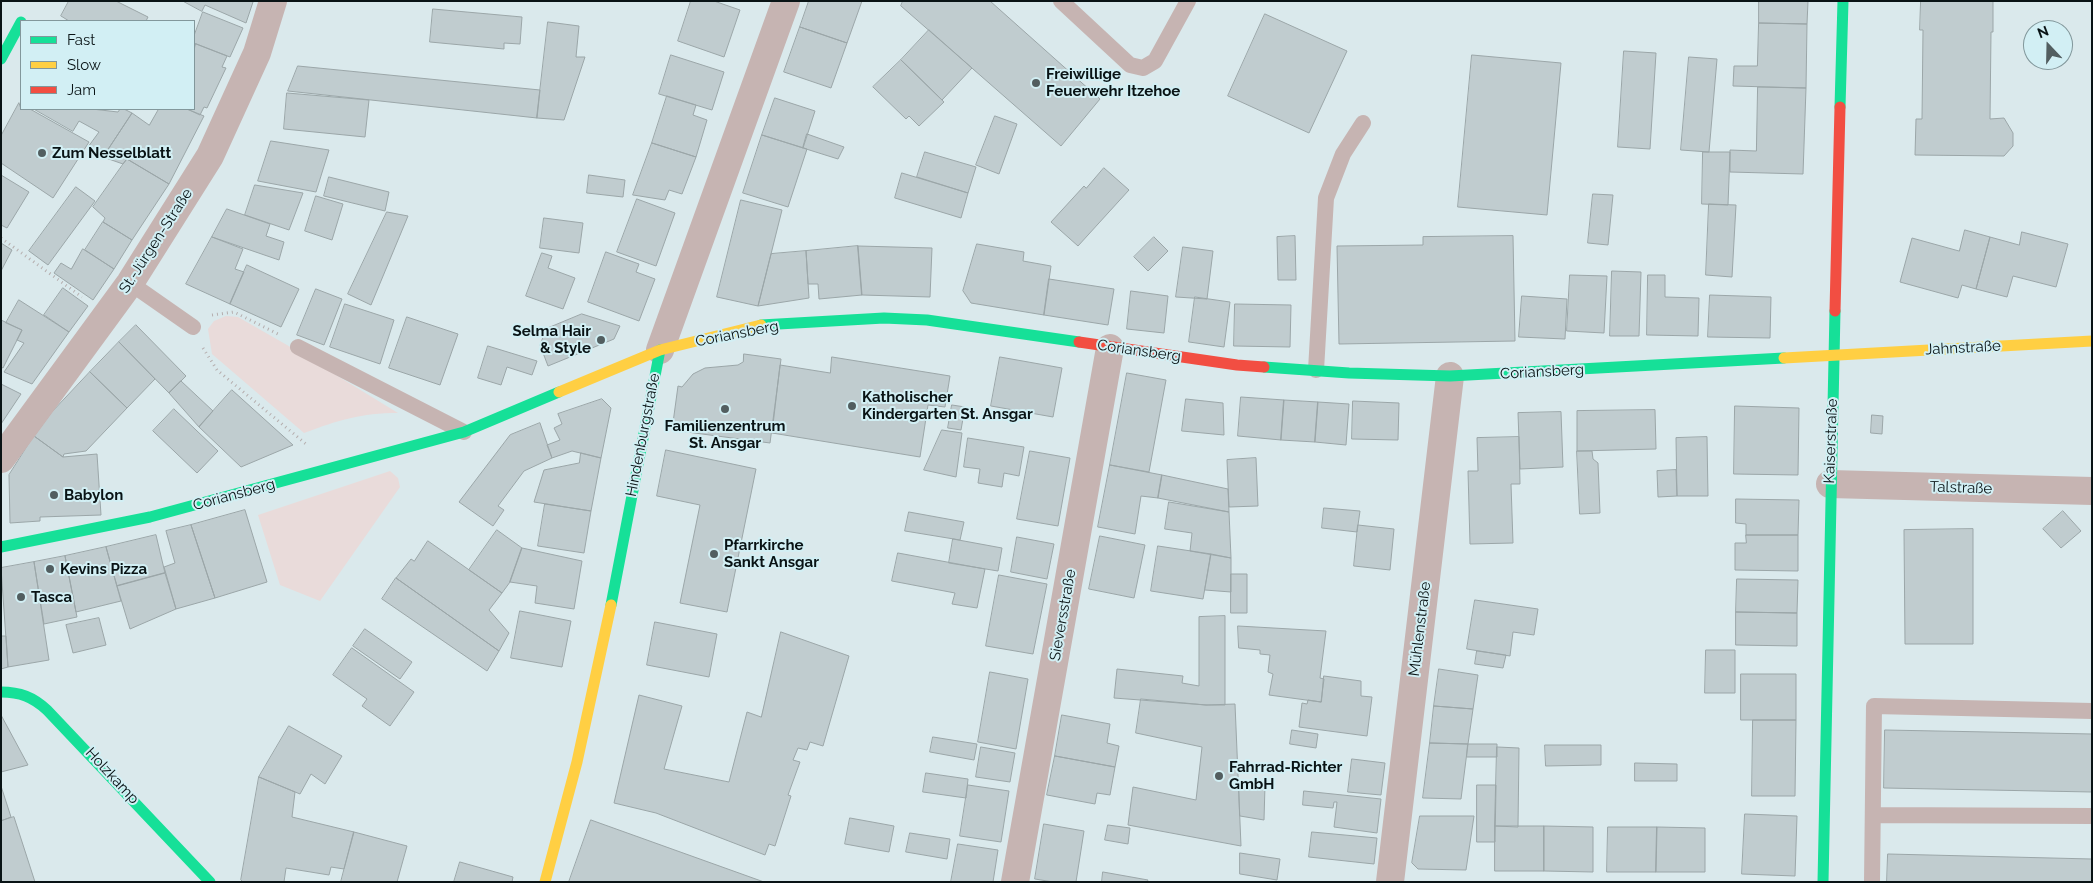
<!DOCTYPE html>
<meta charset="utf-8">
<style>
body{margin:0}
#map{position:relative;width:2093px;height:883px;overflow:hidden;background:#dae9ec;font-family:Raleway,sans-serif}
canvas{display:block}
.frame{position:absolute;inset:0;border:2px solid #091315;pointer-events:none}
.legend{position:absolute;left:20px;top:20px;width:175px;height:90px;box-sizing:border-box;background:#d2eff4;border:1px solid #82979b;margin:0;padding:6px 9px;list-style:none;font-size:15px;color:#091315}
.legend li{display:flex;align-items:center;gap:10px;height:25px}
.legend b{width:25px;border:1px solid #82979b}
.north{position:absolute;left:2023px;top:20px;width:50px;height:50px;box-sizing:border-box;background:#d2eff4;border:1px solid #82979b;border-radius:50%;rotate:339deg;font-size:14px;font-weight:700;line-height:20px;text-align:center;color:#091315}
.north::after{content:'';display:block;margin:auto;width:18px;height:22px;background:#525e60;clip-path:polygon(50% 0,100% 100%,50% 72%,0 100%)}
</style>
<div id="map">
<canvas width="2093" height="883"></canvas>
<div class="frame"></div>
<ul class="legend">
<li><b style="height:6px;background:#16e098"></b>Fast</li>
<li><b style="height:6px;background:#ffcf43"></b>Slow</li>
<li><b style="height:6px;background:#f24e42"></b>Jam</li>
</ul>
<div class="north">N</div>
</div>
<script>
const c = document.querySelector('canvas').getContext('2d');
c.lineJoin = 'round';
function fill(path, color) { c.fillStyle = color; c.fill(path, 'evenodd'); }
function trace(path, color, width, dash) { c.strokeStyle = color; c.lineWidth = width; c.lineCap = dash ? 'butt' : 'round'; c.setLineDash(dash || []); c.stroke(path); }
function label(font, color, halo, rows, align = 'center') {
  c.font = font + ' Raleway,sans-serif'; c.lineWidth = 4; c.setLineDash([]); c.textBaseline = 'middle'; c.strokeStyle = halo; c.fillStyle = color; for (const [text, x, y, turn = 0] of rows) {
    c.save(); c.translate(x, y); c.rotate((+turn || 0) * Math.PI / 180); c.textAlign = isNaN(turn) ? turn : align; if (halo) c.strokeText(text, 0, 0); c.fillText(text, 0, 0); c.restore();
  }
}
const green = new Path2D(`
 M226 316 238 317 287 345 398 413C361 413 339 420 304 433L212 354 208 329 214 321Z
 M390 471 398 478 400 487 320 601 280 585 258 515Z`);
const building = new Path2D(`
 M69 1H116L148 17 146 21H69L61 16Z
 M183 1H251L253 2 246 23 205 5 202 11Z
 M691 1H714L740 10 724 57 678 41Z
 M809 1H862L847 43 800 27Z
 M903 1H990L1100 99 1061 146 901 6Z
 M1759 1H1808L1807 24 1759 23Z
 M1921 1H1993V32H1991L1990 119 2004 118 2013 133V146L2004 156 1915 155 1916 119H1922L1923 30H1920Z
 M433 9 522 17 520 44 504 43V49L430 42Z
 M203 12 243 28 230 57 194 43V36Z
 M1265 14 1347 51 1309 133 1228 96Z
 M548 22 579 26 576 57H585L564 120 537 118Z
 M1759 23 1807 24 1806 88 1733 86 1734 66H1757Z
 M800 27 847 43 831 88 784 72Z
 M929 30 972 68 942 100 901 60Z
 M196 44 227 56 222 67 226 68 207 108 204 107 200 115 187 109H194V50Z
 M1624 51 1656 53 1650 149 1618 147Z
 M671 55 724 72 712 110 659 94Z
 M1472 55 1561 63 1547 215 1458 207Z
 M1689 57 1717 59 1709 152 1681 150Z
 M901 60 944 102 919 126 909 116 906 119 873 87Z
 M298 66 540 90 537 118 288 91Z
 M1758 87 1806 88 1803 174 1730 172V150L1756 151Z
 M287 93 369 100 365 137 284 129Z
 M667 96 696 105 693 115 707 120 696 157 652 143Z
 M775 98 815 111 803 148 762 135Z
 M19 103 21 109H30L89 142 53 198 1 163V136Z
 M34 109H92L118 112 120 109H124L132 113 103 157 88 147 99 132 79 121 73 131Z
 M159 109H187L204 116 169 184 127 159 123 164 103 157 132 113 149 125Z
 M995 116 1017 124 999 174 976 165Z
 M807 134 844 147 838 159 803 148Z
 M762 135 807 149 788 207 743 193Z
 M271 141 329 150 316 192 258 181Z
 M652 143 696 157 682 194 669 190 665 200 633 195Z
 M925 152 976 167 968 193 917 177Z
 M1703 152H1730L1728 205 1702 204Z
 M127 159 169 184 132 240 103 222 105 218 93 207Z
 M1104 168 1129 190 1078 246 1051 222 1084 186 1086 188Z
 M902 173 968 193 961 218 895 198Z
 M1 175 29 192 7 228 1 225Z
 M589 175 625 180 623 197 587 193Z
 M329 177 389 192 385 211 324 196Z
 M255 185 303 193 289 230 245 215Z
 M76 187 95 201 48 265 29 251Z
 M1593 194 1613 195 1608 245 1588 243Z
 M316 196 343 204 332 240 305 231Z
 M637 199 675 213 656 266 617 252Z
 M741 200 782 210 758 306 717 297Z
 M1709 204 1736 205 1732 277 1706 275Z
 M227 209 270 224 266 236 284 242 279 260 212 237Z
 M387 212 408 216 371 305 348 294Z
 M544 218 583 223 579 253 540 248Z
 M103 222 132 240 114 269 85 250Z
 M1965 230 1990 237 1976 289 1962 285 1958 298 1900 282 1912 238 1959 251Z
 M2022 232 2068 244 2056 287 2013 276 2007 297 1976 289 1990 237 2019 245Z
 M1295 236 1296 280H1278L1277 237Z
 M1513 236 1515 341 1339 344 1337 246 1423 245V237Z
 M212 237 243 249 235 269 244 272 230 304 186 284Z
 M1154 237 1168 251 1148 271 1134 257Z
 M1 243 12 250 1 271Z
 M977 244 1024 252 1023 261 1051 266 1044 315 971 303 963 291Z
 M858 246 862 295 819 299 818 284H808L806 251Z
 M858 246 932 248 930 297 862 295Z
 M1183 247 1213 251 1207 299 1176 297Z
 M83 249 114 269 93 300 54 273 61 263 71 269Z
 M806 251 809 298 758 306 771 254Z
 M606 252 639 264 636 272 655 279 639 321 588 302Z
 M542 253 552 256 548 268 575 278 563 309 526 296Z
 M247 265 299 289 281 327 230 304Z
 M1612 271 1641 272 1639 336H1610Z
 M1570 275 1607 276 1604 333 1567 331Z
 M1648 275H1665V297L1699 298 1698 336 1647 335Z
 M1049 279 1114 289 1108 325 1044 315Z
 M63 288 88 306 69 332 44 315Z
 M316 289 342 299 324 345 297 335Z
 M1131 291 1168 296 1164 333 1127 329Z
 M1710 295 1771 297 1770 338 1708 337Z
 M1522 296 1567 299 1565 339 1519 337Z
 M1195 297 1230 302 1224 347 1189 342Z
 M19 300 69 332 32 384 4 372 24 343 17 340 22 330 6 323Z
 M345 304 394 320 380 364 330 347Z
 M1235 304 1291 305 1290 347 1234 346Z
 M582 314 620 326 614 339 548 366 540 345 546 329Z
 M407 317 458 334 440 385 389 368Z
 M1 320 22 330 3 368 1 367Z
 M136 325 186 376 169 393 119 342Z
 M119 342 155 379 127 408 90 372Z
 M488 346 537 361 532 375 507 367 501 385 478 378Z
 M744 354 781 359 770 443 672 430 678 386 682 387 693 374 705 368 738 365 743 362Z
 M832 357 950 376 945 407 928 405 920 457 772 433 780 365 830 373Z
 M1000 357 1062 368 1053 417 991 406Z
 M90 372 127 408 86 451 64 454 63 457 34 436 51 413Z
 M1127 373 1166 380 1149 472 1110 465Z
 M181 381 213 411 199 427 169 393Z
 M1 384 21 394 1 424Z
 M232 390 293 445 241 467 199 427Z
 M1241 397 1284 400 1281 440 1238 436Z
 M602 399 611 408 601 458 572 451 552 458 547 445 560 440 554 428 562 424 558 414Z
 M1186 399 1223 403 1224 435 1182 431Z
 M1284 400 1318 402 1315 442 1281 440Z
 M1353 401 1399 403 1398 440 1352 439Z
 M1318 402 1349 404 1346 445 1315 442Z
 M952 405 965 407 961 430 948 428Z
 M1735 406 1799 408 1798 475 1734 474Z
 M174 409 218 451 197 473 153 431Z
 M1655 410 1656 449 1577 451V411Z
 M1561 412 1563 467 1520 469 1518 413Z
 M1872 415 1883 416 1882 434 1871 433Z
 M540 423 552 458 524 471 498 506 504 510 493 526 459 502 510 435Z
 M942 430 962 433 956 477 924 470Z
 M34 436 63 457 97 454 101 515 40 517V521L10 523 9 475Z
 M1519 437 1520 484H1511L1513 543 1470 544 1468 471H1478L1477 438Z
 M1707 437 1708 496H1677L1676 438Z
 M968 438 1024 447 1019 476 1004 473 1002 487 978 483 980 469 964 467Z
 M666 450 756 469 727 612 680 603 700 505 657 496Z
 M1030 451 1070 458 1058 526 1017 519Z
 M1577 451H1592L1593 459 1598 463 1600 513 1580 514Z
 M581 453 601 458 591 511 534 502 544 470 579 463Z
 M1256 458 1258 506 1229 507 1227 460Z
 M1110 465 1162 475 1158 498 1141 496 1135 534 1098 527Z
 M1676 470 1677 496 1658 497 1657 471Z
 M1162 475 1228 489 1229 512 1158 498Z
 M1736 499 1799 500 1798 535H1746V524L1736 523Z
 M1169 502 1229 512 1231 558 1190 551 1192 533 1165 529Z
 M545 504 591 511 584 553 538 546Z
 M1324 508 1360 511 1357 532 1322 528Z
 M245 510 267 582 215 598 191 525Z
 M2063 511 2081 531 2061 548 2043 529Z
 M909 512 964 522 960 540 905 531Z
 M191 525 215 598 176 609 164 567 175 563 166 531Z
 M1358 525 1394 529 1390 570 1354 566Z
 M1973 529V644H1905L1904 530Z
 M497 530 522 548 510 582 502 593 469 570Z
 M156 535 165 573 117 586 106 547Z
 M1746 535H1798V571L1735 570V543H1746Z
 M1100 536 1145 545 1134 598 1089 589Z
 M1017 537 1054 544 1047 579 1011 572Z
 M953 539 1002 548 998 571 949 563Z
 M428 541 502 593 489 610 509 633 499 651 396 578 411 559 414 561Z
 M1158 546 1211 554 1203 599 1151 591Z
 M106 547 121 601 76 612 65 556Z
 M522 548 582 561 574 609 535 603 537 586 510 582Z
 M898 553 985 569 977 608 952 604 955 593 892 581Z
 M1211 554 1231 558V592L1205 590Z
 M65 556 77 617 44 624 34 562Z
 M34 562 49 660 8 667 1 568Z
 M165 573 176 609 130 629 117 586Z
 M1231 574H1247V613H1231Z
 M999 575 1047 584 1033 654 986 646Z
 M396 578 499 651 487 671 382 599Z
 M1737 579 1798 580 1797 613 1736 612Z
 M1475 600 1538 609 1534 635 1513 632 1510 656 1467 649Z
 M520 611 571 621 562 667 511 658Z
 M1736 612 1797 613V646L1736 645Z
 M1225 616V705H1206L1114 698 1117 669 1183 676 1182 683 1199 686V617Z
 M99 618 106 645 73 653 66 625Z
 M655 622 717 634 709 677 647 665Z
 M1238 626 1326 631 1320 678 1324 679 1321 702 1269 695 1273 674 1268 672 1270 655 1260 654V650L1239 648Z
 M365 629 412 662 400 679 353 646Z
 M781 632 849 656 823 746 810 742 807 750 798 748 793 760 800 762 788 795 791 796 775 846 769 844 765 855 656 813 614 803 639 695 682 706 664 769 729 782 747 712 761 717Z
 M1 636H6L8 667 1 669Z
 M352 648 414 692 390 726 362 706 367 699 333 675Z
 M1706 650H1735V693H1705Z
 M1477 651 1506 655 1503 668 1475 664Z
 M1439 669 1478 675 1473 709 1434 706Z
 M990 672 1028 679 1016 749 978 742Z
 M1741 674H1796V720H1741Z
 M1324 676 1361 681V696L1372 697 1367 736 1299 727 1302 703 1307 704 1308 700 1321 702Z
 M1141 699 1206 705 1235 704 1241 846 1128 825 1133 787 1196 800 1202 747 1136 733Z
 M1434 706 1473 709 1468 744 1430 743Z
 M1 715 28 765 1 772Z
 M1062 715 1110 724 1107 743 1119 746 1115 767 1055 756Z
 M1753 720H1796L1795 796H1752Z
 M289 726 342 756 325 784 311 774 300 794 259 777Z
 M1292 730 1318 734 1316 748 1290 744Z
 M1885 730 2092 734V792L1884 788Z
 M933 737 977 744 974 760 930 752Z
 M1430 743 1468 744 1461 799 1423 798Z
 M1468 744H1497V757H1467Z
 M1545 745H1601V765L1546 766Z
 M981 747 1015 753 1010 782 976 777Z
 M1497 747 1519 748 1518 827 1495 826Z
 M1055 756 1115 767 1110 795 1097 793 1095 804 1047 795Z
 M1352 759 1385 763 1381 795 1348 792Z
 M1635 763 1677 764V781H1635Z
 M926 773 968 779 966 798 923 792Z
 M259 777 295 792 292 817 354 832 344 869 331 867 329 875 286 868 284 882H243L241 880Z
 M1239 782 1265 785 1264 820 1240 816Z
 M968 785 1009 791 1001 842 960 836Z
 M1477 785H1496L1495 842H1477Z
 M1 786 11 817 1 821Z
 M1304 791 1381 799 1377 833 1334 827 1337 802H1334L1333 808 1303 805Z
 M1745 814 1797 816 1795 876 1742 874Z
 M1420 816H1474L1466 870 1418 869 1412 863Z
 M14 817 35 882H1V821Z
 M850 818 894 826 889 852 845 844Z
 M591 820 764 882H569Z
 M1044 824 1084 831 1076 882H1053L1035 879Z
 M1108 825 1130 828 1128 844 1105 840Z
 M1495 826H1544V871H1495Z
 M1544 826 1593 827V872L1544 871Z
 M1608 827H1657L1656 872H1607Z
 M1657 827 1705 828V872H1656Z
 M354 832 407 846 397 882H341Z
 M1312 832 1377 838 1374 864 1309 857Z
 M910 833 950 839 947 859 906 852Z
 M958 844 998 850 993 882H951Z
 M1240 853 1280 859 1277 880 1240 874Z
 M1888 854 2092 859V882H1887Z
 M460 862 513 877 512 882H454Z
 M1103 872 1148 880 1147 882H1102Z`);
const path = new Path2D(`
 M1 238 82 297
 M212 315 234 312 278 334
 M203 348 217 370 306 444`);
const lane = new Path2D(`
 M1061 1 1130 65 1143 68 1155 61 1188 1
 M130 283 193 327
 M298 347 464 432
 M1316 370 1326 198 1343 154 1363 123
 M1873 815 2092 816
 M1872 882 1874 706 2092 711`);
const street = new Path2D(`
 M660 350 786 1
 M1 459 130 283 210 156 257 53 273 1
 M1830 484 2092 491
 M1015 882 1110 348
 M1390 882 1450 376`);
const fast = new Path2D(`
 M1 59 21 22
 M1840 107 1843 1
 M761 325 884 318 927 320 1079 342
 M1264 367 1349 373 1450 376 1784 358
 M1 547 150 517 464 432 559 392
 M611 605 660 350
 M1 692C20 692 33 697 47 710L210 882
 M1823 882 1835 311`);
const slow = new Path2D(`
 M1784 358 2092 341
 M559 392 660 350 761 325
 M545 882 577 762 611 605`);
const jam = new Path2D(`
 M1835 311 1840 107
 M1079 342 1237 365 1264 367`);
const markers = [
 [1036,83,5,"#525e60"],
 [42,153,5,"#525e60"],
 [601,340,5,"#525e60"],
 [852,406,5,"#525e60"],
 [725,409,5,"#525e60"],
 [54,495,5,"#525e60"],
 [714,554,5,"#525e60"],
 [50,569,5,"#525e60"],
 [21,597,5,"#525e60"],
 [1219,776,5,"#525e60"]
];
const poiNames = [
 ["Freiwillige",1046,74],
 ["Feuerwehr Itzehoe",1046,91],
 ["Zum Nesselblatt",52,153],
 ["Selma Hair",591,331,"right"],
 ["& Style",591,348,"right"],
 ["Katholischer",862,397],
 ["Kindergarten St. Ansgar",862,414],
 ["Familienzentrum",725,426,"center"],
 ["St. Ansgar",725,443,"center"],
 ["Babylon",64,495],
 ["Pfarrkirche",724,545],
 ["Sankt Ansgar",724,562],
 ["Kevins Pizza",60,569],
 ["Tasca",31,597],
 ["Fahrrad-Richter",1229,767],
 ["GmbH",1229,784]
];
const streetNames = [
 ["St.-Jürgen-Straße",156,241,-57],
 ["Coriansberg",737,334,-11],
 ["Jahnstraße",1963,348,-3],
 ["Coriansberg",1139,351,8],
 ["Coriansberg",1542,372,-3],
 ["Hindenburgstraße",643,435,-79],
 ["Kaiserstraße",1831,441,-88],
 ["Talstraße",1961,488,2],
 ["Coriansberg",234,495,-15],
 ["Sieversstraße",1063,615,-80],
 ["Mühlenstraße",1420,629,-83],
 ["Holzkamp",112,776,47]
];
fill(green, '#e9dbda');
fill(building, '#c0cccf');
trace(building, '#9ba6a8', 1);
trace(path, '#b5aeae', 3, [1, 4]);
trace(lane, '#c6b4b2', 16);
trace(street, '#c6b4b2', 28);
trace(fast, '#16e098', 11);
trace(slow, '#ffcf43', 11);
trace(jam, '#f24e42', 11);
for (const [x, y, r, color] of markers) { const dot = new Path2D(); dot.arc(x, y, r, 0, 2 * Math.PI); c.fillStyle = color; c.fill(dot); trace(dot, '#d2eff4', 2); }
label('bold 15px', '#091315', '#d2eff4', poiNames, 'left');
label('15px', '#091315', '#d2eff4', streetNames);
</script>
